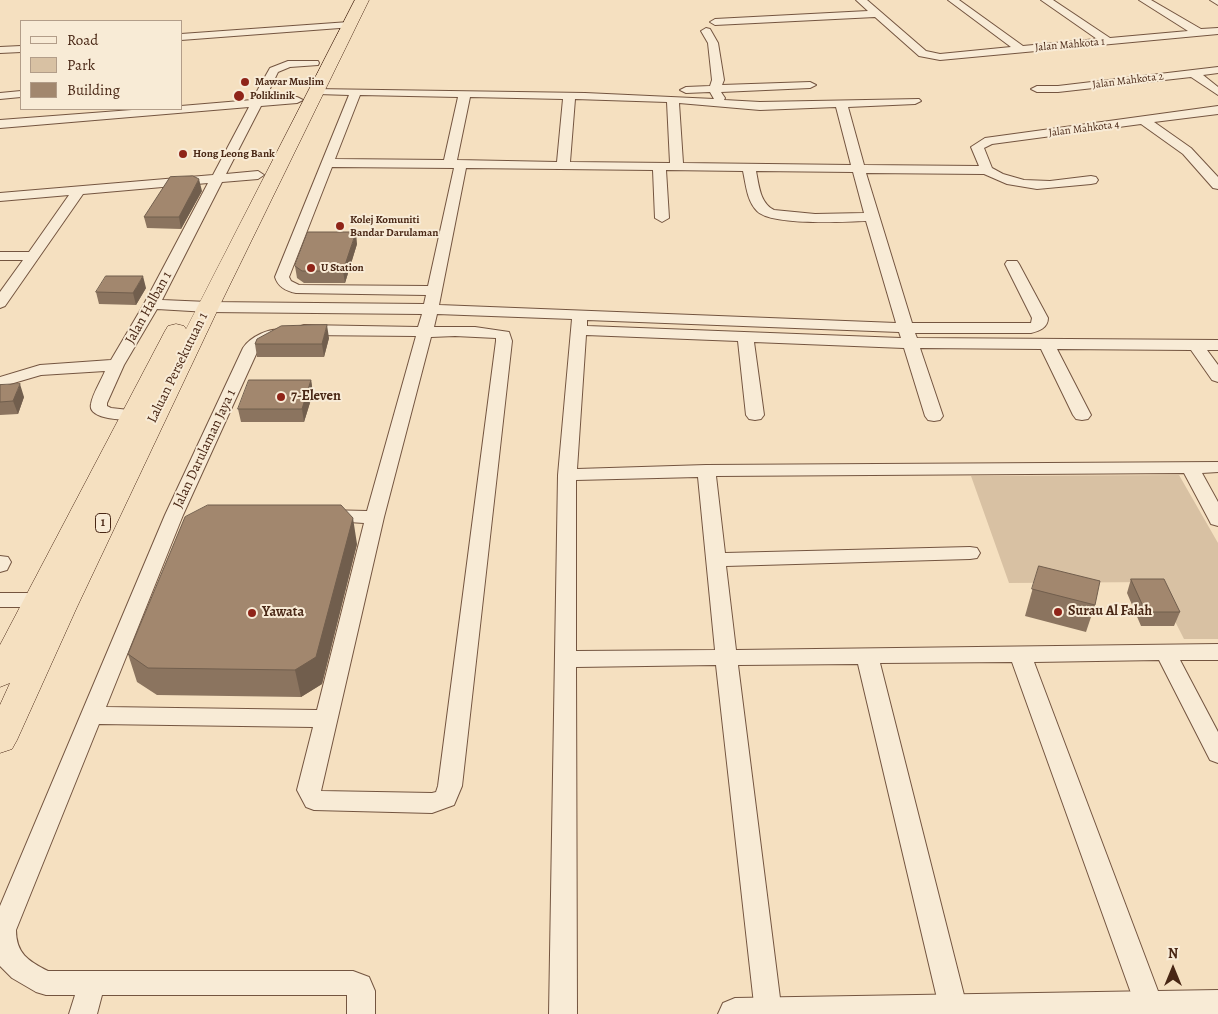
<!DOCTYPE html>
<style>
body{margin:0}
#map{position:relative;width:1218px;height:1014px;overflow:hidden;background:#f5e0c0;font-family:Alegreya,serif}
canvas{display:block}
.legend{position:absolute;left:20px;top:20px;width:162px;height:90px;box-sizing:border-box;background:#f8ebd6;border:1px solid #b29d89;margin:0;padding:6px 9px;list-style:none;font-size:15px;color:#492715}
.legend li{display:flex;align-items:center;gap:10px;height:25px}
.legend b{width:25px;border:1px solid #b29d89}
.north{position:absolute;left:1148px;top:944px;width:50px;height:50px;-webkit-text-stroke:4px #f8ebd6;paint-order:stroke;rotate:0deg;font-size:14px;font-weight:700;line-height:20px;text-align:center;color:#492715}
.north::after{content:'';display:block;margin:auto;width:18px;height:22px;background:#492715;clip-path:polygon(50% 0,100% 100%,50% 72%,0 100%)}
</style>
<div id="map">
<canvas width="1218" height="1014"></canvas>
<ul class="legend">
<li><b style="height:6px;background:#f8ebd6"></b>Road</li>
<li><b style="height:14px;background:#d8c1a3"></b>Park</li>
<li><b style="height:14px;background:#a2876e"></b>Building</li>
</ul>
<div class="north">N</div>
</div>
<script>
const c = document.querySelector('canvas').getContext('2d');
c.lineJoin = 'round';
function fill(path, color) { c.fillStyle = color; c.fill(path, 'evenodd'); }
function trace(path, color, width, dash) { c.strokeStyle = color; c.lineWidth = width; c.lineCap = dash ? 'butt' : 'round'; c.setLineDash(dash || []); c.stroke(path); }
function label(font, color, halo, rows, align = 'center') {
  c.font = font + ' Alegreya,serif'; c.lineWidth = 4; c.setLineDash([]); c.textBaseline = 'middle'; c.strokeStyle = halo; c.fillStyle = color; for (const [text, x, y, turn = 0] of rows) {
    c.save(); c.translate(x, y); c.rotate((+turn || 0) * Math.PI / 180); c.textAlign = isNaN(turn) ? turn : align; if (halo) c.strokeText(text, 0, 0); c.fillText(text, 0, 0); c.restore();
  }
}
const green = new Path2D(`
 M1179 475 1218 543V639H1184L1155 582 1009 583 971 476Z`);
const minor = new Path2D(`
 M856 0H867L926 51 940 54 1011 47 948 0H959L1023 46 1097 39 1041 0H1053L1110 38 1188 31 1139 0H1151L1201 29 1218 28V34L940 60 919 56 875 17 715 25 710 22 715 19 868 11Z
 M1210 0H1218V5Z
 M349 22 353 23 354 25 353 27 181 40V34Z
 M706 28 710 29 718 43 724 80 722 85 810 82 816 85 810 88 721 92 725 98 724 100 760 102 919 99 921 101 915 104 848 107 864 165 979 166 971 147 985 138 1218 106V114L1154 122 1191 148 1218 177V189L1213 188 1183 154 1141 124 992 144 984 148 992 168 1003 174 1024 180 1050 181 1091 176 1096 177 1098 180 1096 183 1091 184 1037 189 1007 184 984 174 866 173 912 323H1031L1032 318 1005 264 1007 261H1017L1019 264 1048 318C1048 328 1039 331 1031 333H915L917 338 1218 340V350H1207L1218 365V382L1212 380 1191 350 1057 349 1091 415 1088 419 1082 420 1076 419 1073 415 1041 349 920 348 943 416 940 420 934 421 928 420 925 416 904 348 754 342 764 415 761 419 755 420 749 419 746 415 738 341 586 335 577 469 706 465 1218 462V472L1202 473 1218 502V526L1211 524 1209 520 1184 473 716 476 725 553 970 547 977 548 980 553 977 558 970 559 726 566 736 650 1218 644V660H1180L1218 732V763L1210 760 1159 660 1034 662 1164 1007 1161 1014H1139L1136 1007 1012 662 880 663 968 1011 966 1014H942L940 1011 858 664 738 665 782 1014 755 1013 716 665 576 667 577 1014H549L558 475 572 319 437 314 434 327H475L509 332 512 341 462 786 454 805 432 813 314 810 306 807 297 790 313 727 99 724 16 930C16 953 28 961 48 971H353L369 977 375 991V1014H347V995H102L97 1014H69L75 995H46L36 992 12 978 0 966V906L165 515 243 348C250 337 270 327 283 330L285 333 283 336 258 350 183 515 106 707 317 710 364 523 318 520 316 516 318 512 325 510 367 511 416 336 304 335 298 333 296 330 298 327 304 325 418 327 422 314 208 312 157 309 124 365 107 403V406L111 408 138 411 141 415 138 419C128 421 87 420 91 404 93 393 101 381 105 371L41 375 0 387V377L40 365 111 360 144 304 208 183 83 194 5 306 0 308V292L23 260H0V252H29L69 195 0 201V193L213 175 249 107 0 128V120L145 109H181V106L252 100 270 68 288 61H318L319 63 318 65 290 67 278 72 265 99 297 97 303 100 297 103 261 106 226 174 258 171 264 175 258 179 222 182 162 300 208 302 424 304 426 295 296 293C286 291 278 287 275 277L349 95 318 94 314 93 312 91 314 89 585 93 714 99 710 92 686 93 680 90 686 87 710 86 712 80 708 43 701 31ZM360 95 458 97 444 160 335 159ZM470 97 563 99 557 162 457 160ZM575 99 667 102 670 163 570 162ZM679 103 760 110 836 107 851 165 683 163ZM332 167 454 168 428 286 299 285 291 281 289 277ZM466 168 653 170 655 218 662 222 669 218 666 170 743 171C746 185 747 201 757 211 771 226 844 222 866 221L896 323 439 305ZM756 171 853 172 864 213 815 214 774 210C760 203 759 186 756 171ZM587 320 899 332 901 338 587 326ZM455 336 496 338V341L438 786 436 792 432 793 321 791 384 517 431 337ZM698 477 715 650 576 651V480Z
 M21 46V52L0 53V47Z
 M1218 67V73L1203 75 1218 87V95L1191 77 1058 92H1037L1031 89 1037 86H1058Z
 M21 91V97L0 99V93Z
 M0 556 8 557 11 562 7 570 0 572Z
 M0 593H37L44 595 47 600 44 605 37 607H0Z`);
const tertiary = new Path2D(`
 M1218 990V1014H718L723 1003 735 998Z`);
const trunk = new Path2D(`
 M355 0H369L219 307 77 607 17 740 12 749 0 753V705L10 683 0 687V645L165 331 168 326 176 324 184 326 186 329Z`);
const wall = new Path2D(`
 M202 191 181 229 147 228 144 217Z
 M357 244 345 283H304L297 278 295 266Z
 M146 288 136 305 99 304 96 292Z
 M329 338 324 357H257L255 344Z
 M311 380 313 393 304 422H241L238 409Z
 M0 385 24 397 18 414 0 415Z
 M357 544 322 684 301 697 157 695 137 682 128 654Z
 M1039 566 1095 605 1086 632 1025 616Z
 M1131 579 1180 612 1174 626H1141L1127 593Z`);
const shadedWall = new Path2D(`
 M199 179 202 191 181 229 179 217Z
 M356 232 357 244 345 283 343 271Z
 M143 276 146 288 136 305 133 293Z
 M327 325 329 338 324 357 322 344Z
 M311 380 313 393 304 422 302 409Z
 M20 384 24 397 18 414 13 401Z
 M353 518 357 544 322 684 301 697 295 670Z`);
const building = new Path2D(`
 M193 176 199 179 179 217H144L170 177Z
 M308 232H356L343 271H302L295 266Z
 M106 276H143L133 293 96 292Z
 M327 325 322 344H255L257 339 281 326Z
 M249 380H311L302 409H238Z
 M20 384 13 401 0 402V385Z
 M208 505H341L353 518 316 657 295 670 148 668 128 654 185 517Z
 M1039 566 1100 581 1095 605 1032 589Z
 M1131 579H1164L1180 612H1146Z`);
const markers = [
 [245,82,5,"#8f2418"],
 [239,96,6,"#8f2418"],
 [183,154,5,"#8f2418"],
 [340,226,5,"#8f2418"],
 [311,268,5,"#8f2418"],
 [281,397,5,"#8f2418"],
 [1058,612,5,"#8f2418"],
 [252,613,5,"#8f2418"]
];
const farStreetnames = [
 ["Jalan Mahkota 1",1070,45,-5],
 ["Jalan Mahkota 2",1128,81,-7],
 ["Jalan Mahkota 4",1084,129,-7]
];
const farPoinames = [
 ["Mawar Muslim",255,82],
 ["Poliklinik",250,96],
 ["Hong Leong Bank",193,154],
 ["Kolej Komuniti",350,220],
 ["Bandar Darulaman",350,233],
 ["U Station",321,268]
];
const shields = [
 [103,523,15]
];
const shieldNames = [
 ["1",103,523]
];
const streetNames = [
 ["Jalan Halban 1",149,308,-61],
 ["Laluan Persekutuan 1",178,368,-64],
 ["Jalan Darulaman Jaya 1",205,449,-65]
];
const poiNames = [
 ["7-Eleven",291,397],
 ["Surau Al Falah",1068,612],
 ["Yawata",262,613]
];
fill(green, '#d8c1a3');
trace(minor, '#745540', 2);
trace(tertiary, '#745540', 2);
trace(trunk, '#492715', 1);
fill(minor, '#f8ebd6');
fill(tertiary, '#f8ebd6');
fill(trunk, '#f5e0c0');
fill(wall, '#8b745f');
fill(shadedWall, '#715e4d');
fill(building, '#a2876e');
trace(building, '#715e4d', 1);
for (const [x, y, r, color] of markers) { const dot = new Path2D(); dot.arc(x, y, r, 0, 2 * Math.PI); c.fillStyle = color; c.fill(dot); trace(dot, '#f8ebd6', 2); }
label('11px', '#492715', '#f8ebd6', farStreetnames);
label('bold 11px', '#492715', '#f8ebd6', farPoinames, 'left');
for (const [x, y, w] of shields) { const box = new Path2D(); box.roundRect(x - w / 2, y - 9.5, w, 19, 4); c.fillStyle = '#f8ebd6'; c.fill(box); trace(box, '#492715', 1); }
label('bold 12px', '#492715', null, shieldNames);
label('14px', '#492715', '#f8ebd6', streetNames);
label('bold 14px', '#492715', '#f8ebd6', poiNames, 'left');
</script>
